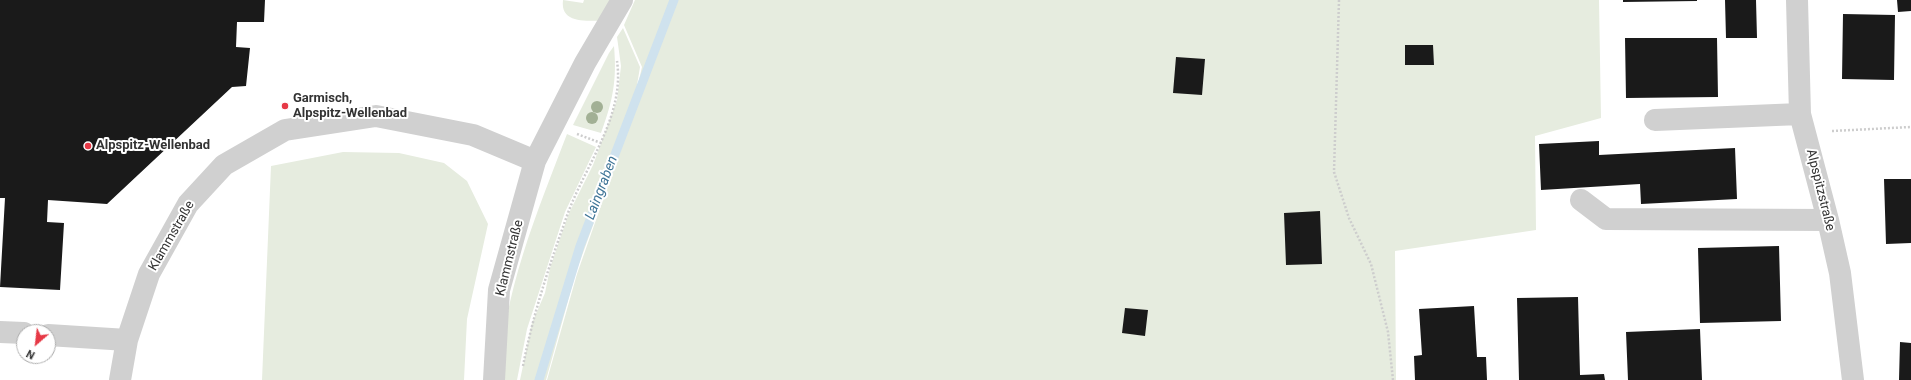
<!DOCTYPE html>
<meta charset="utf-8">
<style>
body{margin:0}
#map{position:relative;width:1911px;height:380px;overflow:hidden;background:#fff;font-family:Roboto,sans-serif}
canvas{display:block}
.north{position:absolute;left:16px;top:324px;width:40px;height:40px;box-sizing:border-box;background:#fff;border:1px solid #adadad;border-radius:50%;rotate:208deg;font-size:11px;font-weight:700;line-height:16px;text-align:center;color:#333}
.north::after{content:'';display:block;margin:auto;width:14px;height:18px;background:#e63946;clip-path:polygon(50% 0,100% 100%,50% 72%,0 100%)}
</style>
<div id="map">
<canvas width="1911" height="380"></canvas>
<div class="north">N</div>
</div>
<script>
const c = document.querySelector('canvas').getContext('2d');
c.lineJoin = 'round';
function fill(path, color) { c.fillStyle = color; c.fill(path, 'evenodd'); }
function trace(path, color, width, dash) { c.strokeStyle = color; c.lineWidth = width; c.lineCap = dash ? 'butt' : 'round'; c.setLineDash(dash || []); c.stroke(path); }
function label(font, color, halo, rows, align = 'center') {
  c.font = font + ' Roboto,sans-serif'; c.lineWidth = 4; c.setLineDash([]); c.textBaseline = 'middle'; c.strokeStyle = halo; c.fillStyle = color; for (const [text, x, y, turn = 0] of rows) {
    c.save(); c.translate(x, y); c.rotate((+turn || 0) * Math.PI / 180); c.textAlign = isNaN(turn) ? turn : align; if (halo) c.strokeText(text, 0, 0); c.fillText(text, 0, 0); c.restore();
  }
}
const green = new Path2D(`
 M563 0 583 3 584 0H616L605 21C588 20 560 25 563 0Z
 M635 0H1599L1601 118 1535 136 1536 230 1395 251 1396 380H547L577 274 623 143 576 272 546 380H520L532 323 545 293 550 268 562 233 569 213 593 165 617 100 621 66 617 37 623 28 640 67 635 97 642 67 624 25Z
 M614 46C617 81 613 100 601 133L573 125 609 53Z
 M567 134 596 147 565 212 527 329 517 380H500C502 294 537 213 567 134Z
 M343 152 399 153 444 163 467 181 488 224 467 319 464 380H262L271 166Z`);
const stream = new Path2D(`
 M539 380 580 246 674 0`);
const building = new Path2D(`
 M0 0H265L264 22H237L236 47 250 48 246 86 232 87 107 204 48 200 47 222 64 223 60 290 0 287 5 198H0Z
 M1623 0H1697V1L1623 2Z
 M1725 0H1756L1757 38H1726Z
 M1897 0H1911V11L1898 12Z
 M1843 14 1895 15 1894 80 1842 79Z
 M1625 38H1717L1718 97 1626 98Z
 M1405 45H1433L1434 65H1405Z
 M1176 57 1205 59 1202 95 1173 93Z
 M1599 141V155L1735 148 1737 199 1641 204 1640 184 1541 190 1539 144Z
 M1884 179H1911V243L1886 244Z
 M1320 211 1322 264 1286 265 1284 213Z
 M1779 246 1781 321 1700 323 1698 248Z
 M1578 297 1580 375 1604 374 1605 380H1519L1517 298Z
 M1474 306 1477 357H1486L1487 380H1415L1414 356 1422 355 1419 309Z
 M1125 308 1148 310 1145 336 1122 333Z
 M1700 329 1702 380H1628L1626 332Z
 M1900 342 1911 343V380H1899Z`);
const path = new Path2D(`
 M1339 0 1334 172 1349 218 1371 264 1388 332 1393 380
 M1832 131 1911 127
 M577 134 601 143
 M523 366C533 314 550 263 568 213 586 164 625 116 617 61`);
const minor = new Path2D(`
 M1797 0 1800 114 1828 220 1840 273 1853 380
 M1655 120 1800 114
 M1581 200 1606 219 1828 220
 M0 332 24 333
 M48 335 127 340
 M120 380 127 340 149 274 188 204 224 165 285 130 376 116 473 135 535 161
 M494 380 499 290 535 161 585 63 622 0`);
const trees = [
 [597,107],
 [592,118]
];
const markers = [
 [285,106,4,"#e63946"],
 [88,146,4,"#e63946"]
];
const poiNames = [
 ["Garmisch,",293,99],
 ["Alpspitz-Wellenbad",293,114],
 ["Alpspitz-Wellenbad",96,146]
];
const streetNames = [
 ["Alpspitzstraße",1820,190,76],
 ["Klammstraße",172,236,-60],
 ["Klammstraße",510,258,-76]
];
const waterNames = [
 ["Laingraben",602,188,-69]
];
fill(green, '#e6ecdf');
trace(stream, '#cfe2ee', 9);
fill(building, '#1a1a1a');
trace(path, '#cdcdcd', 2.5, [2, 2]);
trace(minor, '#d0d0d0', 22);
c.fillStyle = '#a2b095';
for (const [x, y] of trees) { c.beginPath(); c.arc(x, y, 6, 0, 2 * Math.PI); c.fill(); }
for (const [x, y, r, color] of markers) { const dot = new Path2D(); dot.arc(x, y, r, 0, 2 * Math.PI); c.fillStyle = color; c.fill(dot); trace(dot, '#fff', 1.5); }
label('bold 13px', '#333', '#fff', poiNames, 'left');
label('13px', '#333', '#fff', streetNames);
label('italic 14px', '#3f7597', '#fff', waterNames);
</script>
